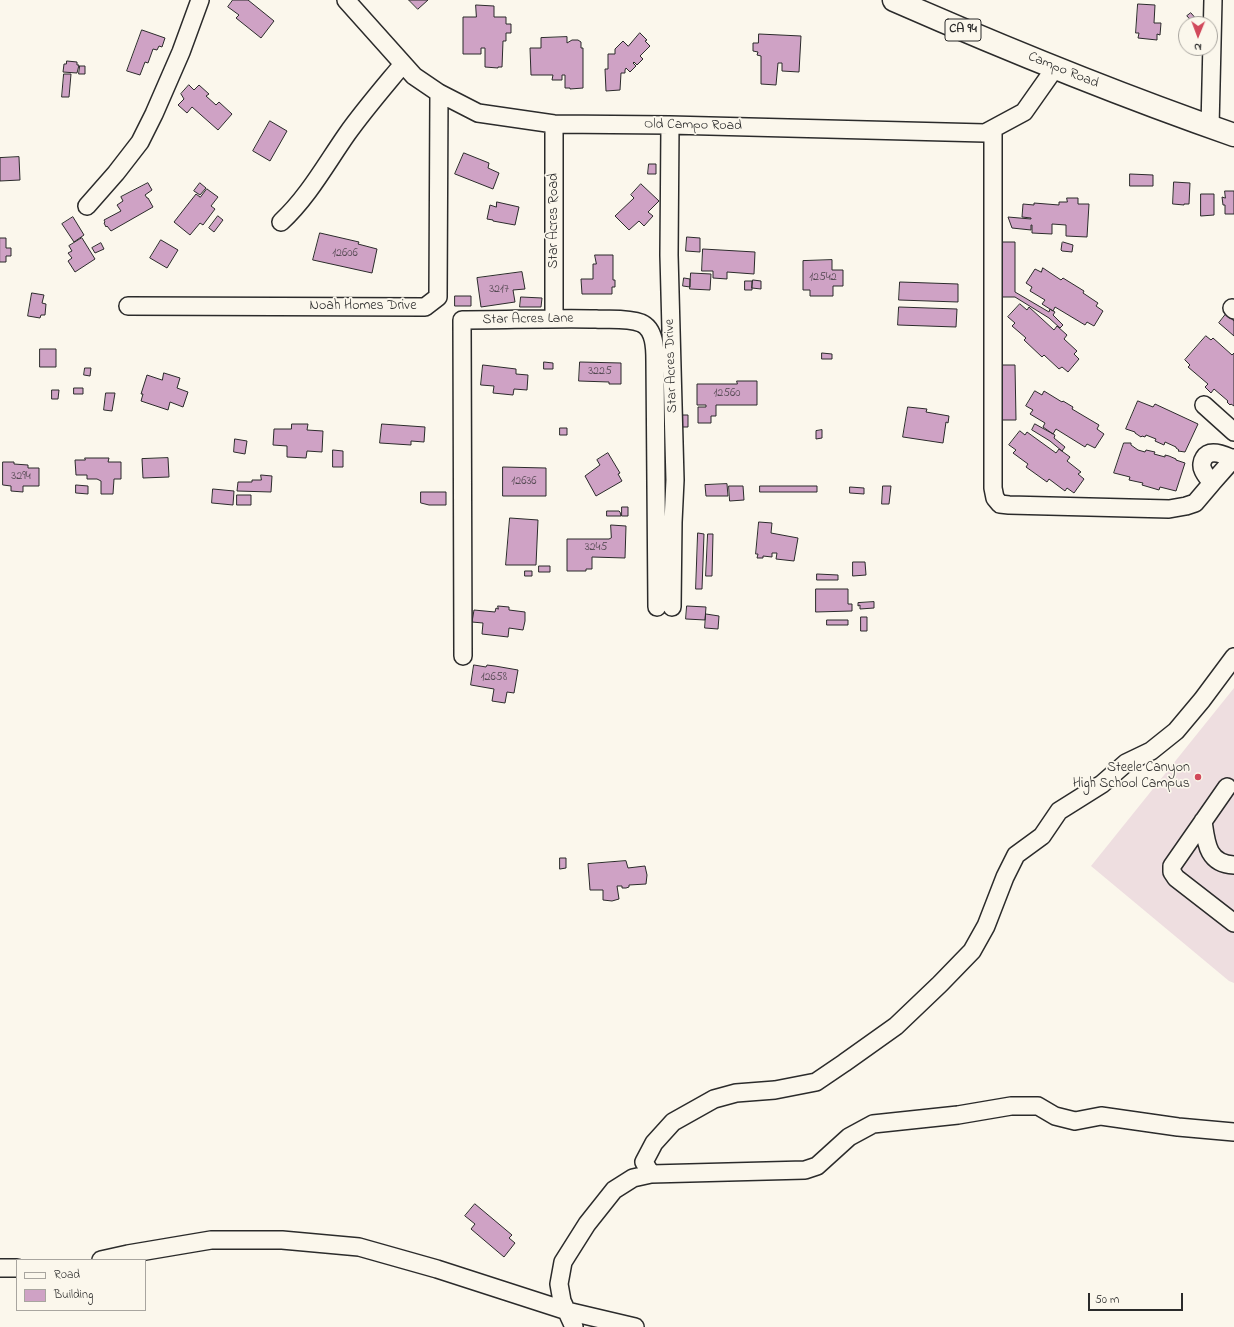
<!DOCTYPE html>
<style>
body{margin:0}
#map{position:relative;width:1234px;height:1327px;overflow:hidden;background:#fbf7ec;font-family:"Indie Flower",sans-serif}
canvas{display:block}
.legend{position:absolute;left:16px;top:1259px;width:130px;height:52px;box-sizing:border-box;background:#fbf7ec;border:1px solid #a8a59f;margin:0;padding:5px 7px;list-style:none;font-size:12px;color:#2b2b2b}
.legend li{display:flex;align-items:center;gap:8px;height:20px}
.legend b{width:20px;border:1px solid #a8a59f}
.north{position:absolute;left:1178px;top:16px;width:40px;height:40px;box-sizing:border-box;background:#fbf7ec;border:1px solid #a8a59f;border-radius:50%;rotate:181deg;font-size:11px;font-weight:700;line-height:16px;text-align:center;color:#2b2b2b}
.north::after{content:'';display:block;margin:auto;width:14px;height:18px;background:#d1495b;clip-path:polygon(50% 0,100% 100%,50% 72%,0 100%)}
.scale{position:absolute;left:1088px;top:1293px;width:95px;height:18px;box-sizing:border-box;border:2px solid #2b2b2b;border-top:0;padding-left:5px;font-size:12px;line-height:14px;white-space:nowrap;color:#2b2b2b;-webkit-text-stroke:3px #fbf7ec;paint-order:stroke}
</style>
<div id="map">
<canvas width="1234" height="1327"></canvas>
<ul class="legend">
<li><b style="height:5px;background:#fbf7ec"></b>Road</li>
<li><b style="height:11px;background:#cfa2c5"></b>Building</li>
</ul>
<div class="north">N</div>
<div class="scale">50 m</div>
</div>
<script>
const c = document.querySelector('canvas').getContext('2d');
c.lineJoin = 'round';
function fill(path, color) { c.fillStyle = color; c.fill(path, 'evenodd'); }
function trace(path, color, width, dash) { c.strokeStyle = color; c.lineWidth = width; c.lineCap = dash ? 'butt' : 'round'; c.setLineDash(dash || []); c.stroke(path); }
function label(font, color, halo, rows, align = 'center') {
  c.font = font + ' "Indie Flower",sans-serif'; c.lineWidth = 3.5; c.setLineDash([]); c.textBaseline = 'middle'; c.strokeStyle = halo; c.fillStyle = color; for (const [text, x, y, turn = 0] of rows) {
    c.save(); c.translate(x, y); c.rotate((+turn || 0) * Math.PI / 180); c.textAlign = isNaN(turn) ? turn : align; if (halo) c.strokeText(text, 0, 0); c.fillText(text, 0, 0); c.restore();
  }
}
const built = new Path2D(`
 M1234 688V983L1229 981 1091 866Z`);
const building = new Path2D(`
 M233 0H248L274 21 261 38 236 18 239 15 228 7Z
 M409 0H428L418 9Z
 M1138 4 1155 5 1154 23H1161L1160 35 1157 34V40L1138 38 1139 33H1136Z
 M476 5 494 6V17H506V24H511V33H506V41H503L502 67H498V68L485 67V48H481V54H463V17H476Z
 M1191 13 1198 21 1194 24 1187 16Z
 M142 30 165 38 162 47 159 46 157 50 153 49 148 63 145 62 140 75 127 71Z
 M640 33 647 40 645 41 650 46 640 56 643 59 637 65 634 62 633 63 636 66 630 72 626 68 625 70V73H621L620 90 606 91 605 69H608V54H615V49L623 41 628 46Z
 M759 34 801 36 799 72 782 71V63H778L776 85 761 84V56L757 55 758 52 753 51V43H758Z
 M567 37V43L572 40H578L581 42V48H583V88L570 89V88H565V75H562V80H552L553 75H531L530 48H541V38Z
 M67 61 77 62V65H79L77 73 63 72 64 64H66Z
 M80 66H85V74H79Z
 M64 74H71L69 97H62Z
 M189 85 194 90 199 85 209 94 206 96 216 105 219 102 232 114 218 130 192 107 187 113 178 105 184 99 181 94Z
 M270 121 287 131 270 161 253 151Z
 M464 153 489 163 488 168 499 173 493 189 455 174Z
 M19 157 20 180 0 181V158Z
 M649 164H656V174H648Z
 M1130 174 1153 175V186H1130Z
 M1174 182 1190 183 1189 204H1184V205L1173 204Z
 M148 183 152 190 145 195 147 198H148L153 207 111 231 107 226 106 227 104 223 105 222 104 220 121 211 117 205 123 201 121 197Z
 M200 183 206 188 200 195 194 191Z
 M641 184 659 201 648 212 653 216 644 226 639 221 629 230 615 216 634 198 631 195Z
 M207 189 218 197 211 206 215 209 203 225 200 223 190 235 174 222 196 194 200 197Z
 M1225 191H1234V214H1225V205H1223L1222 197 1225 198Z
 M1201 194H1214V215L1201 216Z
 M1067 198H1078V204H1089L1087 237 1066 236V225L1052 224V234L1032 233V225H1031V230L1012 228 1008 217 1031 219V218L1022 217 1023 204 1034 205V203L1059 205V202H1067Z
 M497 202 519 207 515 225 493 221V220L487 219 490 205 496 207Z
 M218 216 223 220 214 232 209 228Z
 M73 217 84 235 74 242 62 224Z
 M320 233 359 242 358 244 377 249 372 273 313 260Z
 M687 237 700 238V252L686 251Z
 M0 238H6V248H11V256H6V262H0Z
 M82 238 95 259 75 272 68 261 72 258 68 253 72 251 69 246Z
 M161 240 178 250 167 268 150 258Z
 M1001 242H1015V292L1049 312 1050 309 1055 312 1053 315 1063 325 1060 328 1049 318 1015 297H1001Z
 M1063 242 1073 245 1072 252 1062 251 1061 250 1062 243Z
 M101 243 104 249 95 253 92 248Z
 M703 249 755 252 754 274 727 272V279L713 278V271H702Z
 M595 255H613V280H615V287H612V294H582L581 279H593V264H596Z
 M832 260V270H843V286H833V296H810V290H803V261Z
 M1043 268 1061 280 1063 278 1084 291 1083 293 1098 303 1096 306 1103 311 1094 326 1087 322 1085 325 1055 307 1053 311 1042 304 1045 300 1030 291 1032 287 1026 283 1035 269 1041 272Z
 M522 272 525 289 513 290 515 302 481 307 477 278Z
 M691 273 711 274 710 290 690 289Z
 M684 278 690 279V287L683 286Z
 M753 280 761 281V289L752 288Z
 M745 281H752V290H745Z
 M900 282 958 284V302L899 300Z
 M32 293 44 295 42 303 46 304 45 315H41L40 318 28 316Z
 M455 296H471V306H455Z
 M521 297 542 298 541 307H520Z
 M1020 304 1027 310 1029 307 1054 330 1057 326 1067 335 1064 339 1077 351 1074 354 1079 359 1068 372 1062 367 1059 369 1044 355 1042 357 1024 340 1026 338 1012 326 1015 323 1008 317Z
 M899 307 957 309 956 327 898 325Z
 M1226 314 1234 321V336L1219 323Z
 M1206 336 1211 340 1213 338 1232 355 1234 353V406L1231 404 1230 405 1227 402 1228 401 1214 389 1211 393 1205 387 1208 384 1188 367 1190 365 1185 360Z
 M40 349H56V367H40Z
 M822 353 832 354V359H822Z
 M544 362 553 363V369H544Z
 M580 362 621 363V384H609V382L579 381Z
 M483 365 516 369V374L528 375 527 390 514 389 513 395 493 393 494 386 481 385Z
 M1001 365H1015L1016 420H1002Z
 M85 368H91L90 376 84 375Z
 M164 373 180 378 177 388 188 392 183 407 170 402 168 410 141 401 143 394H141L147 375 162 380Z
 M737 381H757V405H716V416H711V423H698V407H706V405H697V384H737Z
 M74 388H83V394H74Z
 M52 390H59L58 399H52Z
 M1035 391 1042 395 1044 391 1062 402 1063 401 1073 407 1072 409 1099 425 1097 429 1104 434 1095 448 1087 444 1085 447 1056 429 1053 434 1043 427 1045 423 1030 414 1033 410 1026 406Z
 M106 393H115L112 411 104 410Z
 M1138 401 1153 407 1155 404 1198 424 1185 452 1178 451 1179 450 1176 448V447L1165 442 1164 445 1155 441 1156 439 1146 435 1145 437 1142 436 1141 437 1135 433V432L1126 429Z
 M908 407 927 409 926 412 949 416 948 423 946 422 943 443 903 437Z
 M681 415H688V427H681Z
 M292 424H308L307 430 323 431 322 452 307 451 306 458 287 457V446L273 445 274 429H291Z
 M382 424 425 427 424 442 411 441V445L380 443Z
 M1035 424 1055 435 1054 438 1065 447 1062 451 1050 441 1032 430Z
 M560 428H567V435H560Z
 M822 430V438L816 439V431Z
 M1020 431 1025 435 1027 432 1056 453 1059 449 1070 457 1067 461 1081 472 1078 474 1084 479 1074 493 1067 488 1065 491 1049 479 1047 482 1026 467 1028 464 1013 453 1016 450 1009 445Z
 M235 439 247 441 245 454 234 452Z
 M1124 443H1131V445L1138 450 1145 452 1146 450 1155 452 1154 454 1165 457V455L1169 456 1176 459V460L1185 463 1176 491 1160 487 1159 490 1142 485 1143 483 1129 480 1130 477 1114 473Z
 M333 450 343 451V467H333Z
 M608 453 620 473 618 474 622 481 596 496 585 476 600 465 597 460Z
 M85 458H109L108 462H121V479H114L113 494H101V481L97 479H87V475H76L75 460H85Z
 M168 458 169 477 143 478 142 459Z
 M3 462H14V464L28 465V468H39V486H23V492L11 491V486L3 485Z
 M503 467 546 468V496H503Z
 M261 475 272 476 271 492 237 491 238 482H252V480H261Z
 M727 484 728 496H706L705 485Z
 M76 485 88 486V494L76 493Z
 M729 486H743L744 500 730 501Z
 M760 486H817V492H760Z
 M883 486H891L889 504H882Z
 M850 487 864 488V494L850 493Z
 M213 489 234 491 233 505 212 503Z
 M421 492H446V505H429L421 503Z
 M237 495H251V505H237Z
 M622 507H628V516H622Z
 M607 511H619L620 512 621 516H607Z
 M510 518 538 520 536 565H506Z
 M759 522 772 523 771 533 798 538 794 561 776 559 777 553H772V557L763 556V558H757L758 554H756Z
 M611 525 626 526 625 558 592 557V569H586V571H567V539H609L611 538Z
 M698 533 704 534 702 589H696Z
 M708 534H713L712 576H706Z
 M853 562H865L866 575 853 576Z
 M539 566H550V572H539Z
 M525 571H532V576H525Z
 M817 574 838 575V580H817Z
 M816 589H848V604H852V611L816 612Z
 M874 602V608L860 609V605L858 606V603Z
 M498 606 509 607V610L525 612V621L523 630 509 628 508 637 482 634 483 623 472 622 474 610 495 612 496 608 498 609Z
 M687 606 706 607 705 620 686 619Z
 M706 614 719 616 718 629 705 628Z
 M861 617H867V631H861Z
 M827 620H848V625H827Z
 M474 665 486 667 487 665 495 666 518 670 514 693 507 692 505 703 492 701 494 689 471 685Z
 M560 858H566V868L560 869Z
 M626 861 628 868 645 866 647 875 646 884 629 885V887L626 888H622V886H617L619 899 612 901 603 900V890H590L588 864Z
 M475 1204 512 1235 509 1238 515 1243 504 1257 471 1229 475 1224 465 1216Z`);
const minor = new Path2D(`
 M346 0 414 76 439 93 478 113 554 124 670 125 985 133 1024 112 1055 68
 M554 124V318
 M670 125 669 255 675 480 673 522 672 607
 M1210 127 1213 0
 M993 129V488L995 498 1000 504 1009 505 1169 509 1186 506 1195 503 1212 483
 M87 206 116 173 140 142 154 114 181 52 200 0
 M281 222C308 197 326 164 347 134 364 110 384 87 403 64
 M128 306 425 307 438 297 439 93
 M1232 308 1234 310
 M1204 405 1234 432
 M1233 459C1225 455 1210 448 1204 458 1202 461 1201 466 1203 470 1205 475 1209 479 1212 483L1234 458
 M463 656 462 320C506 320 551 318 596 319 610 320 628 318 641 323 655 329 655 349 655 361L657 607
 M1227 787 1172 866V872L1176 878 1234 923
 M1203 821C1206 842 1207 864 1234 865
 M651 1174 644 1162 654 1143 673 1122 714 1099 736 1093 775 1090 816 1082 844 1063 896 1026 940 984 972 951 986 926 1005 877 1016 855 1042 836 1059 811 1102 784 1126 763 1151 751 1176 731 1202 700 1234 657
 M101 1260 128 1254 211 1240H282L359 1247 437 1269 567 1311 635 1327
 M0 1268H17
 M574 1327 562 1301 559 1284 563 1262 587 1224 614 1190 633 1178 651 1174 805 1170 817 1166 849 1137 873 1124 958 1115 1011 1106H1038L1055 1116 1075 1121 1101 1116 1178 1127 1234 1132`);
const highway = new Path2D(`
 M894 0C1006 49 1119 95 1234 135`);
const markers = [
 [1198,777,4,"#d1495b"]
];
const numberNames = [
 ["12606",345,254],
 ["12542",823,278],
 ["3217",499,290],
 ["3225",600,372],
 ["12560",727,394],
 ["3294",21,477],
 ["12636",524,482],
 ["3245",596,548],
 ["12658",494,678]
];
const shields = [
 [963,30,36]
];
const shieldNames = [
 ["CA 94",963,30]
];
const streetNames = [
 ["Campo Road",1063,71,22],
 ["Old Campo Road",693,126,1],
 ["Star Acres Road",555,221,-90],
 ["Noah Homes Drive",363,307],
 ["Star Acres Lane",528,320,-1],
 ["Star Acres Drive",672,366,-92]
];
const poiNames = [
 ["Steele Canyon",1190,769],
 ["High School Campus",1190,785]
];
fill(built, '#eedee0');
fill(building, '#cfa2c5');
trace(building, '#2b2b2b', 1);
trace(minor, '#2b2b2b', 20);
trace(highway, '#2b2b2b', 25);
trace(minor, '#fbf7ec', 17);
trace(highway, '#fbf7ec', 22);
for (const [x, y, r, color] of markers) { const dot = new Path2D(); dot.arc(x, y, r, 0, 2 * Math.PI); c.fillStyle = color; c.fill(dot); trace(dot, '#fbf7ec', 1.5); }
label('12px', '#544952', null, numberNames);
for (const [x, y, w] of shields) { const box = new Path2D(); box.roundRect(x - w / 2, y - 11, w, 22, 3); c.fillStyle = '#fbf7ec'; c.fill(box); trace(box, '#2b2b2b', 1); }
label('bold 13px', '#2b2b2b', null, shieldNames);
label('14px', '#2b2b2b', '#fbf7ec', streetNames);
label('14px', '#2b2b2b', '#fbf7ec', poiNames, 'right');
</script>
